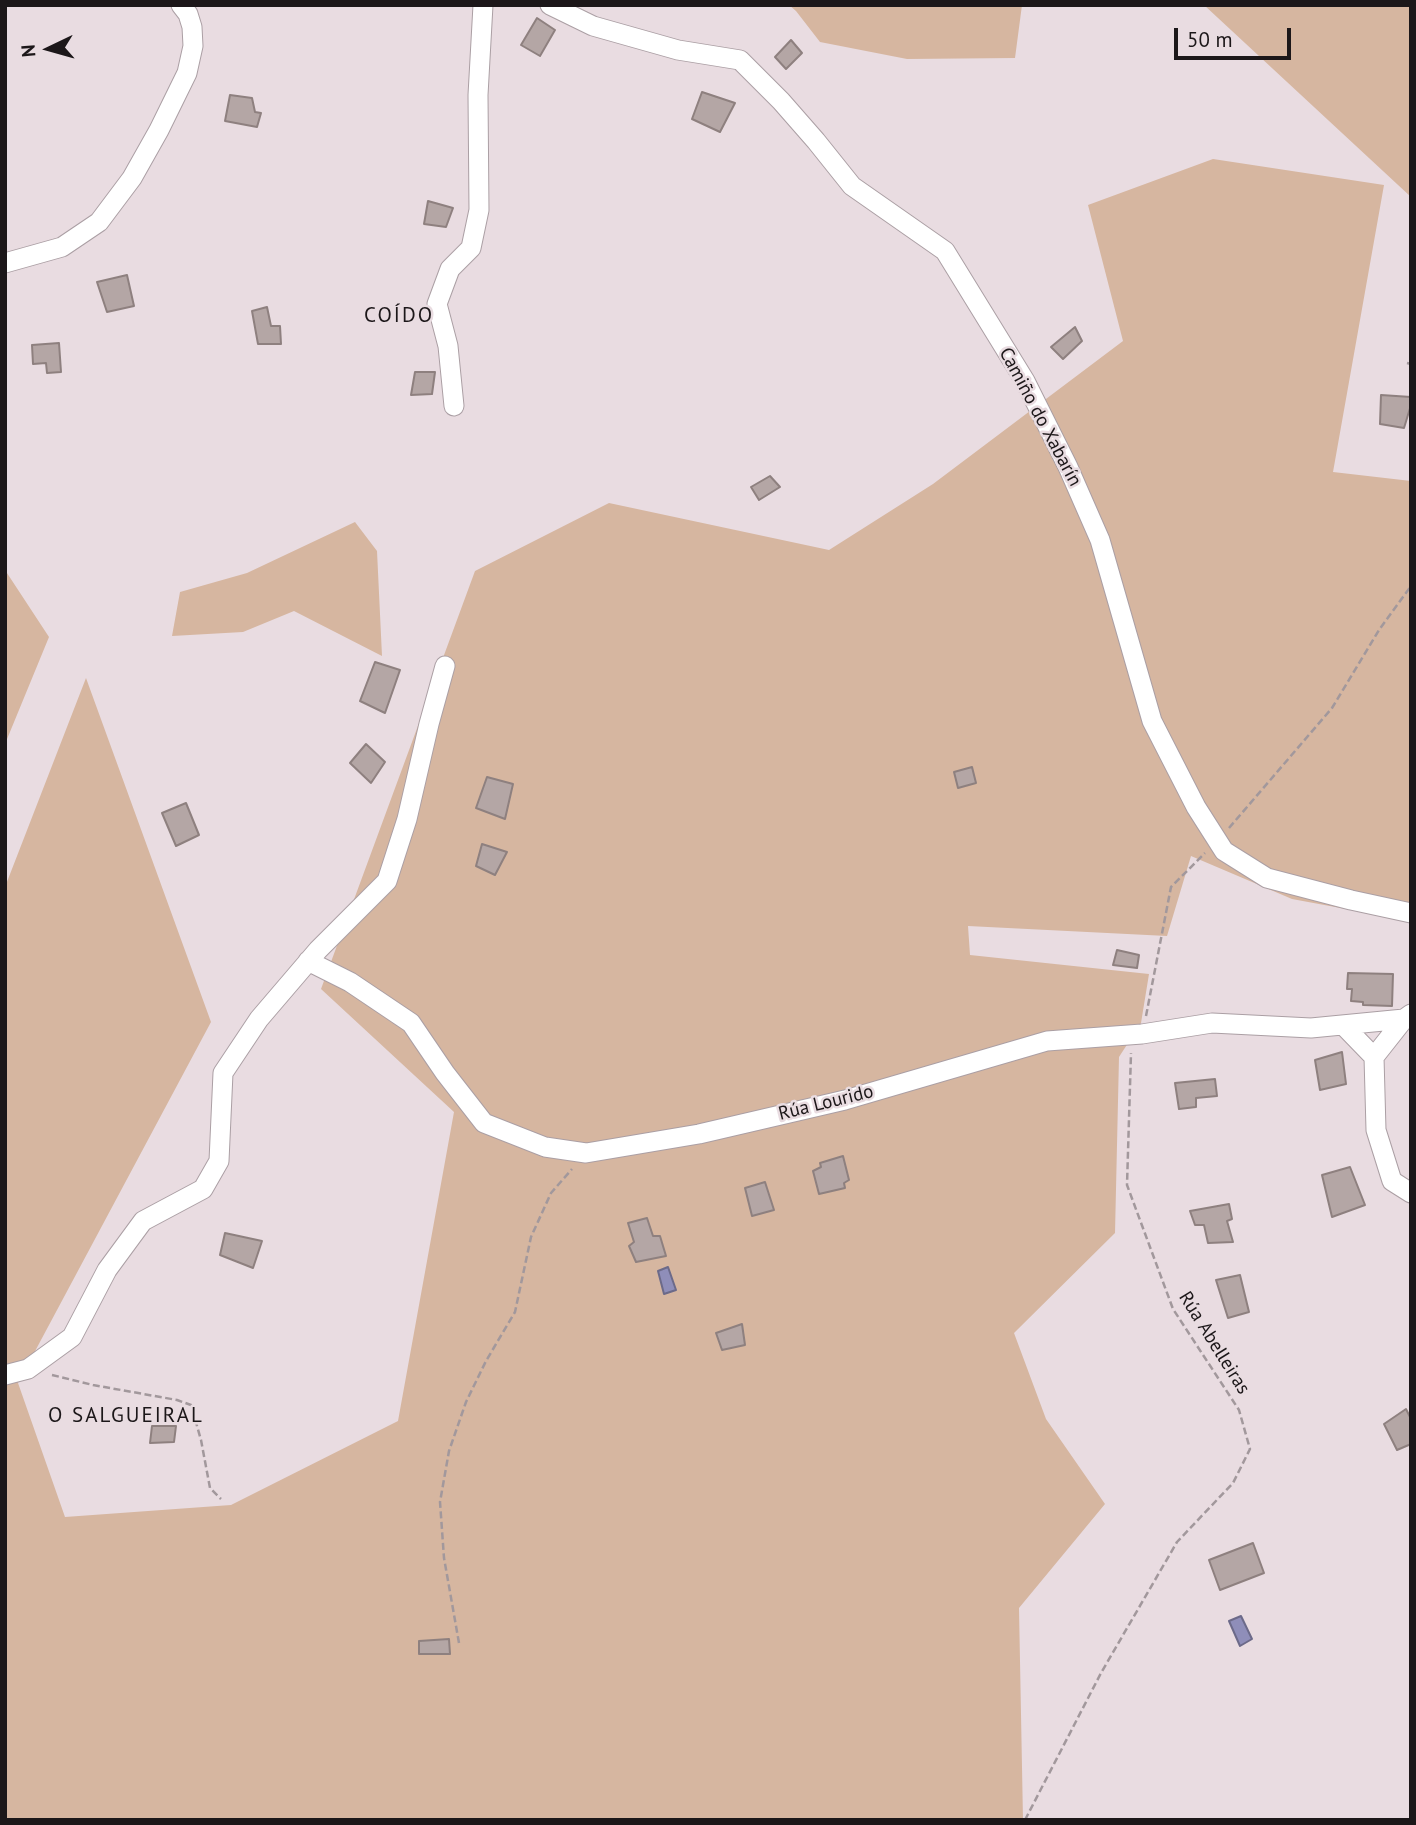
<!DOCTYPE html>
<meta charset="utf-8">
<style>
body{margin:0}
#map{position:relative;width:1416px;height:1825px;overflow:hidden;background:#e9dce1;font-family:"PT Sans",sans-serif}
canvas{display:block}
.frame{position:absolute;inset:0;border:7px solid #1c1719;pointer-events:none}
.north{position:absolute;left:14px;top:14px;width:70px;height:70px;-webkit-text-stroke:5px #e9dce1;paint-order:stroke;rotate:265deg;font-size:19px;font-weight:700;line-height:28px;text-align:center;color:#1c1719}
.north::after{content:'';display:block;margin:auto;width:24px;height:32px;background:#1c1719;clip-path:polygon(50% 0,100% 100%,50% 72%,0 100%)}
.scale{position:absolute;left:1174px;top:28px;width:117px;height:32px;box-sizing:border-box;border:4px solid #1c1719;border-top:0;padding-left:9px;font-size:21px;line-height:24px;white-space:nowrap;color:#1c1719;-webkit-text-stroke:5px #e9dce1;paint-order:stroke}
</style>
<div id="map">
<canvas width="1416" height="1825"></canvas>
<div class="frame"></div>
<div class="north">N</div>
<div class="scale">50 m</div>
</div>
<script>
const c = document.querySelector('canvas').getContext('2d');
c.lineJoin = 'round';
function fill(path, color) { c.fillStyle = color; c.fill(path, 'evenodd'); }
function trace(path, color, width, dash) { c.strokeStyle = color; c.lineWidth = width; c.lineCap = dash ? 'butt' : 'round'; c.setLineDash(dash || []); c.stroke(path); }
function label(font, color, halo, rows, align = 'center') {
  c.font = font + ' "PT Sans",sans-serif'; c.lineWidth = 5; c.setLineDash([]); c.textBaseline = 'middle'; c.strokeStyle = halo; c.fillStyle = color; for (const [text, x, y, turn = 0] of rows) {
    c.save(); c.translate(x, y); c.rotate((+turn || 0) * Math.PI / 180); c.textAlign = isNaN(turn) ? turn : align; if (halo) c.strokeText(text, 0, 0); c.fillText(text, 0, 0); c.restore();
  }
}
const green = new Path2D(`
 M789 5H1022L1015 58 907 59 820 42 796 11Z
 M1204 5H1411V197Z
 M1213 159 1384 185 1333 472 1411 481V918L1389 917 1292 899 1191 856 1167 936 968 926 970 955 1149 974 1141 1023 1119 1057 1115 1233 1014 1333 1046 1419 1105 1504 1019 1608 1023 1820H5V887L86 678 211 1022 18 1383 65 1517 231 1505 398 1421 454 1112 321 989 475 571 609 503 829 550 933 484 1123 341 1088 205Z
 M355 522 377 551 382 656 294 611 243 632 172 636 180 592 247 573Z
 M5 570 49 637 5 744Z`);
const water = new Path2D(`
 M668 1267 676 1290 664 1294 658 1271Z
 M1241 1616 1252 1639 1240 1646 1229 1621Z`);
const building = new Path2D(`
 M537 18 555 30 540 56 521 45Z
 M791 40 802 53 786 69 775 57Z
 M702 92 735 103 720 132 692 119Z
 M230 95 252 98 255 112 261 113 257 127 225 121Z
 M428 201 453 208 446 227 424 224Z
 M127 275 134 306 107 312 97 282Z
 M267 307 271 326H280L281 344H258L252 311Z
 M1075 327 1082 341 1063 359 1051 347Z
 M59 343 61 372 47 373 46 363 33 364 32 345Z
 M415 372H435L432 394 411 395Z
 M1381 395 1411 397V405L1404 428 1380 424Z
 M770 476 780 487 759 500 751 487Z
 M375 662 400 670 385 713 360 701Z
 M366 744 385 762 371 783 350 763Z
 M972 767 976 783 958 788 954 772Z
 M487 777 513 784 505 819 476 808Z
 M186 803 199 835 176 846 162 813Z
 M482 844 507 852 495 875 476 866Z
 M1117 950 1139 955 1137 968 1113 965Z
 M1348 973 1393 974 1392 1006 1363 1005V1002L1351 1001 1352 989H1347Z
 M1342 1052 1346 1084 1320 1090 1315 1060Z
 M1215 1079 1217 1096 1196 1098V1107L1179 1109 1175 1083Z
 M843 1156 849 1180 844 1183 845 1188 819 1194 813 1171 821 1167 820 1163Z
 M1350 1167 1365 1205 1332 1217 1322 1175Z
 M765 1182 774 1210 752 1216 745 1188Z
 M1229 1204 1232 1219 1227 1221 1233 1242 1208 1243 1204 1225H1195L1190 1211Z
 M647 1218 653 1236H660L666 1256 636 1262 629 1246 634 1242 628 1223Z
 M225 1233 262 1241 253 1268 220 1255Z
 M1240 1275 1249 1312 1228 1318 1216 1280Z
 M742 1324 745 1345 722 1350 716 1333Z
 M1406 1409 1411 1419V1444L1397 1450 1384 1424Z
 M152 1426H176L174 1442 150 1443Z
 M1253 1543 1264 1573 1220 1590 1209 1560Z
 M449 1639 450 1654H419V1641Z`);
const path = new Path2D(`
 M1407 363 1411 364
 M1229 828 1332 708 1379 630 1411 586
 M1146 1016 1171 887 1205 853
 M52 1375 93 1385 177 1400 191 1405 201 1440 210 1488 221 1499
 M459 1643 444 1558 440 1502 449 1451 466 1402 486 1361 515 1312 531 1237 551 1193 572 1169
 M1025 1820 1101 1673 1177 1542 1233 1483 1250 1449 1239 1410 1173 1309 1127 1185 1131 1053`);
const minor = new Path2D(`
 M550 5 593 26 678 50 740 60 781 101 816 141 852 186 945 251 1025 381 1068 467 1100 540 1152 721 1196 807 1224 851 1267 878 1351 900 1411 913
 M5 263 62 247 99 222 132 178 159 130 187 73 193 46 192 27 188 14 181 5
 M454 406 448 346 437 304 450 269 471 248 479 210 478 95 483 5
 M308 961 350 982 411 1023 445 1073 484 1123 545 1147 586 1153 699 1134 845 1100 1047 1041 1142 1034 1212 1023 1311 1028 1404 1019 1411 1014
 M1343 1025 1374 1057 1404 1019
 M1374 1057 1376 1130 1392 1181 1411 1193
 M5 1375 28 1369 72 1337 107 1270 143 1221 203 1189 219 1161 223 1073 259 1019 318 950 387 881 407 819 429 724 445 666`);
const streetNames = [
 ["Camiño do Xabarín",1040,417,62],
 ["Rúa Lourido",826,1103,-14],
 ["Rúa Abelleiras",1214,1343,58]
];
const neighbourhoodNames = [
 ["COÍDO",399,316],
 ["O SALGUEIRAL",126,1416]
];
fill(green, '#d6b6a0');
fill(water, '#8f8eb9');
trace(water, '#6c6a89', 2);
fill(building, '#b4a6a5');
trace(building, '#8e807f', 2);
trace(minor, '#ab9fa4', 21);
trace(path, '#a2989c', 2.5, [7, 3.5]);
trace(minor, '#fff', 19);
label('19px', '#1c1719', '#e9dce1', streetNames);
c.letterSpacing = '2px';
label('21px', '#1c1719', '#e9dce1', neighbourhoodNames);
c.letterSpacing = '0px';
</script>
